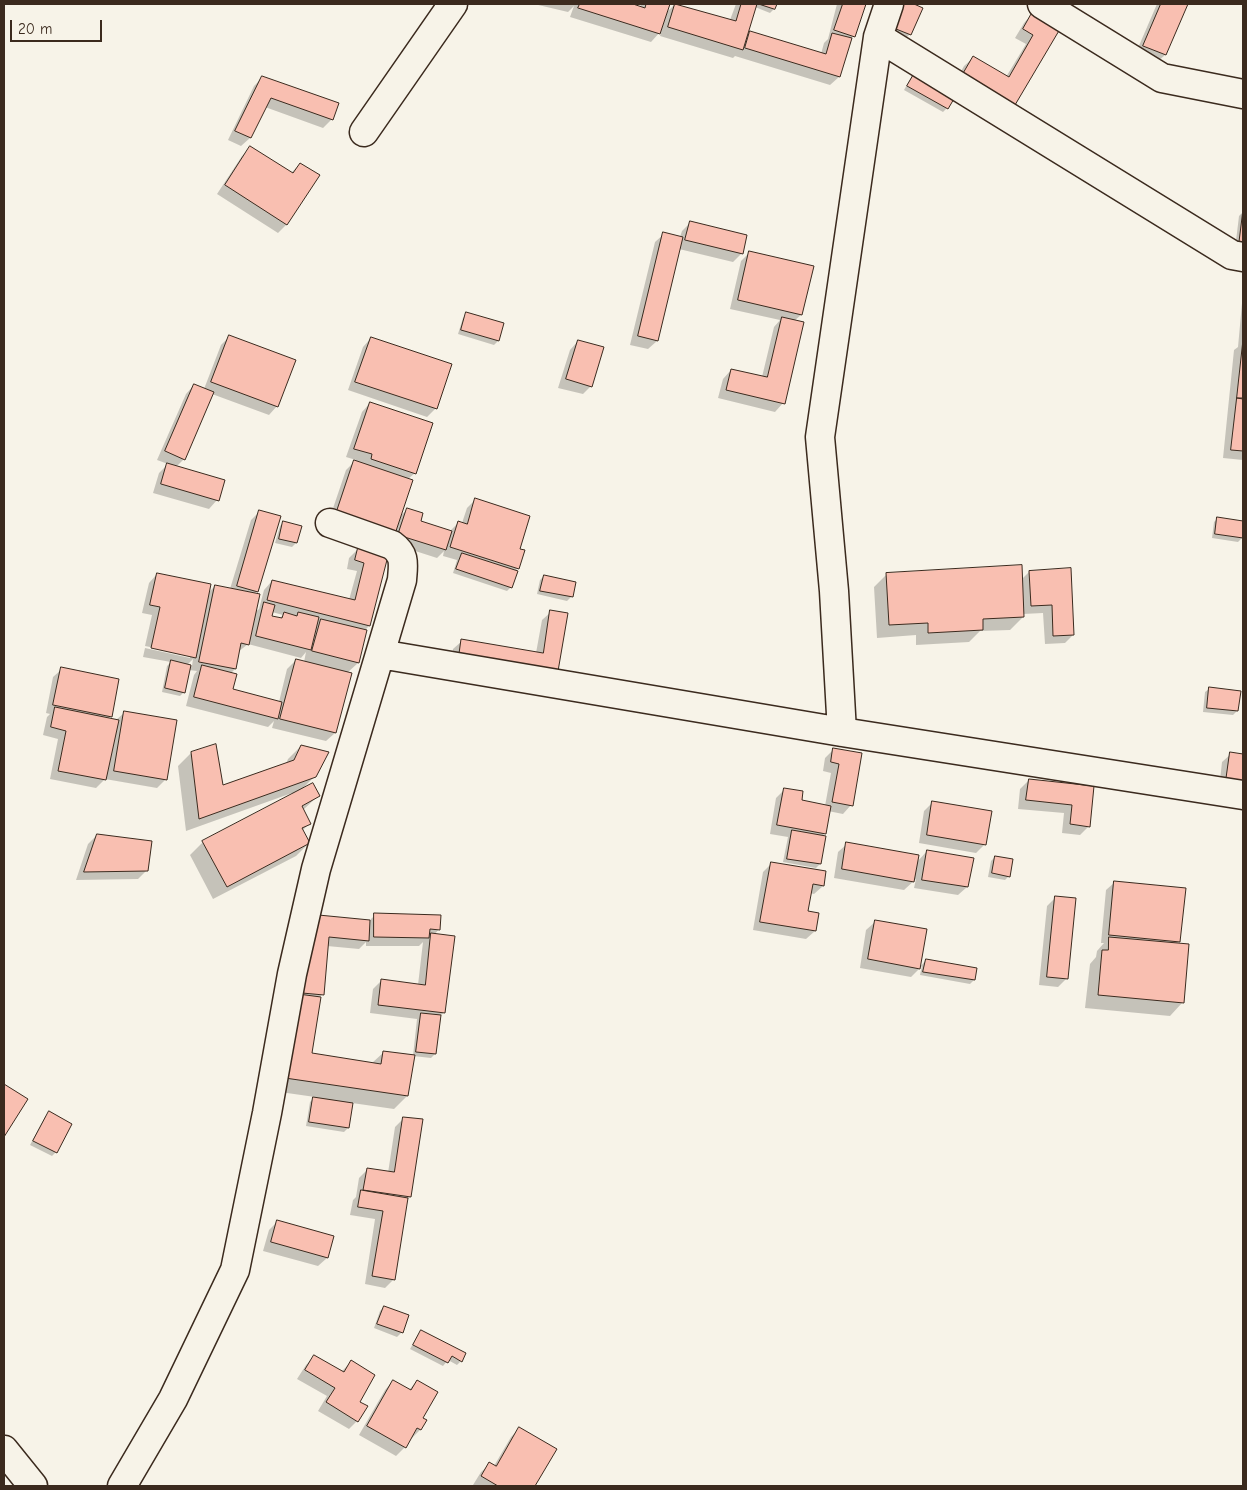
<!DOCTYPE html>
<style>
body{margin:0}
#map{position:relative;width:1247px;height:1490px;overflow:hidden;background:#f7f3e8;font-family:"Comic Neue",sans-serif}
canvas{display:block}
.frame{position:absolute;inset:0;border:5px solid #3b2a1e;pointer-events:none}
.scale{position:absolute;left:10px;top:20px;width:92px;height:22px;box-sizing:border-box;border:2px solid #3b2a1e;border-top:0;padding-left:6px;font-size:15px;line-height:18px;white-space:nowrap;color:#3b2a1e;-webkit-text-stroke:4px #f7f3e8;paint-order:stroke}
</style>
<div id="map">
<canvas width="1247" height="1490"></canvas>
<div class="frame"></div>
<div class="scale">20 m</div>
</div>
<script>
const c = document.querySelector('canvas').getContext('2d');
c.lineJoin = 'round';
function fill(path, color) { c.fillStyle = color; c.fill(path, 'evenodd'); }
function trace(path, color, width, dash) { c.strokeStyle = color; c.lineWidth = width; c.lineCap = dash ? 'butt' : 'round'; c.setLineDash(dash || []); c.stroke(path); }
const shadow = new Path2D(`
 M534 4H629L640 7 641 4H668L665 14 675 4 730 20 736 4H775L774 9 770 13 755 7 745 37 750 32 821 54 824 43 828 39 837 4H864L854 36 850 40 839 77 830 85 735 56 733 58 660 36 661 31 651 42 570 17 574 6 568 12Z
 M901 4H911L921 8 910 34 906 38 888 31Z
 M1157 4H1186L1165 55 1156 63 1135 55Z
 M1032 14 1058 29 1014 104 1006 113 954 84 964 66 973 58 1006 77 1026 44 1015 38 1024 23Z
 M913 74 947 108 943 112 904 90Z
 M262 78 332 119 323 128 265 107 250 138 241 146 228 140 254 86Z
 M251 148 291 173 300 164 318 176 286 225 278 233 217 194 242 156Z
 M1243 212V250L1235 249 1239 216Z
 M690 223 742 253 733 262 679 249 657 341 648 349 630 345 655 242 664 234 680 237 682 231Z
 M750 252 801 315 794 321 783 403 775 412 718 398 723 379 731 370 762 377 774 327 780 320 730 309 741 261Z
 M1243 292V460L1223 458 1234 350 1238 347Z
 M467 314 498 341 494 345 458 334 463 318Z
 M229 337 277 406 269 415 212 394 184 459 176 467 217 500 209 509 153 493 159 473 168 464 157 460 186 394 194 385 204 389 221 345Z
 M371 338 436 408 427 417 348 390 363 347Z
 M578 341 591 386 583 394 558 388 570 350Z
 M370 403 415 473 408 479 399 517 408 509 419 522 450 531 459 522 462 523 467 508 475 500 518 550V568L515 571 511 587 507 591 453 573 457 560 443 556 444 551 437 558 328 523 346 470 356 460 346 457 362 412Z
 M260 511 257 591 254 594V613L259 609 264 590 272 581 349 600 357 571 347 569 349 558 358 549 387 557 369 626 364 631H366L358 663 347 673 335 733 326 741 272 728 274 721 268 727 186 706 194 675 197 671 189 670 184 692 180 696 162 692 167 666 171 662 143 657 145 648 190 658V655L145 646 152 615 142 613 149 583 157 574 208 593 215 586 230 589 251 520ZM272 612 283 615 279 619 270 617ZM248 644 301 658 306 652 304 662 296 660 287 669 279 702 232 690 230 674 235 669 238 652ZM193 659 192 666 187 665Z
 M1218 518 1243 522 1242 538 1238 542 1212 538 1214 522Z
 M284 522 296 543 292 547 275 543 280 526Z
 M1029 572 1073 635 1065 643 1045 644 1043 613 1023 614V617L1010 630 980 631 969 642 916 645V635L877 638 874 587 887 574 1021 580Z
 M544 576 575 582 571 597 567 601 537 594 540 580Z
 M551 612 556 677 450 669 453 649 462 641 536 653 542 620Z
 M62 669 111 716 108 719 116 720 124 713 166 779 157 788 105 779 96 788 50 779 58 739 43 735 47 717 50 714 46 713 53 677Z
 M1209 689 1237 711 1233 715 1203 712 1205 692Z
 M301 746 315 776 303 788 318 796 303 810 310 823 302 831 309 843 296 856 213 899 190 855 203 842 293 795 292 793 186 831 178 766 191 753 222 787 286 764 288 759Z
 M834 749 860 754 851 805 843 814 828 811 825 833 822 836 820 864 816 868 783 862 788 837 770 834 776 798 785 789 800 801 825 806 831 773 823 771 825 758Z
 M1231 754 1243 755V793L1219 790 1222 762Z
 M1029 780 1093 787 1089 826 1080 835 1062 833 1064 813 1018 809 1020 789Z
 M933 802 985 844 976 853 919 843 924 811Z
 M97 835 147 870 138 879 76 880 88 844Z
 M847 844 917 862 927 851 972 859 967 887 958 895 914 888 916 879 904 890 834 878 838 852Z
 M995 857 1009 876 1005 880 988 877 991 861Z
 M772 863 823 886 814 894 810 893 806 912 815 931 806 939 753 930 763 872Z
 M1115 882 1179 941 1176 944 1182 1003 1170 1016 1085 1008 1090 964 1096 957 1097 951 1104 943H1101L1106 890Z
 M1056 897 1067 978 1058 987 1039 985 1047 906Z
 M375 915 439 929 434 935 444 1012 440 1017 435 1054 431 1058 413 1056 407 1096 394 1109 352 1103 348 1128 344 1132 306 1126 310 1102 315 1097 273 1091 300 924 369 921ZM366 942V946H419L423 942 418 985 381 981 373 989 370 1013 417 1019 413 1056 384 1052 372 1063 311 1054 319 997 323 994 327 946 359 949Z
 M875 922 920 967 926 960 976 969 974 980 970 984 920 975 922 966 911 977 860 968 866 930Z
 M49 1113 56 1152 52 1156 30 1145 45 1117Z
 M404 1118 410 1197 407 1200 394 1279 385 1288 365 1284 375 1219 350 1215 353 1200 356 1197 359 1178 367 1170 388 1173 395 1127Z
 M277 1222 333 1237 327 1258 318 1266 263 1251 269 1230Z
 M384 1307 408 1316 401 1333 397 1337 374 1328 380 1311Z
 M422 1331 461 1361 457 1365 448 1360 443 1366 410 1349 418 1335Z
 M314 1357 341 1372 351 1362 358 1402 357 1421 349 1429 318 1411 327 1396 297 1379 306 1365Z
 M393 1381 409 1390 417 1381 421 1418 420 1430 412 1438 410 1437 405 1447 396 1456 359 1435 385 1390Z
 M519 1429 555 1450 533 1486 473 1485 481 1472 490 1464 494 1466 511 1437Z`);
const building = new Path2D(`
 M580 4H633L645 8 646 4H670L660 34 578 8Z
 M675 4 736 21 741 4H757L743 50 668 27Z
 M759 4H777L775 9Z
 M843 4H866L855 37 834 30Z
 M901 4H914L923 8 911 35 891 27Z
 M1161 4H1188L1166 55 1143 46Z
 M1032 13 1060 29 1015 105 962 75 973 56 1009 77 1033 35 1023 29Z
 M750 31 826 54 832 33 852 38 840 77 745 48Z
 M917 69 958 92 948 109 907 86Z
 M262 76 339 103 333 120 271 98 251 138 235 131Z
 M250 146 293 173 300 163 320 175 287 225 225 185Z
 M1243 210V246L1239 245Z
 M690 221 747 235 743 254 685 240Z
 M663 232 683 237 658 341 638 336Z
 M749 251 814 266 802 315 738 300Z
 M466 312 504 323 499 341 461 330Z
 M782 317 804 322 785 404 726 390 731 369 767 377Z
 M229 335 296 360 278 407 211 382Z
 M371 337 452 364 437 409 355 382Z
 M578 340 604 347 592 387 566 379Z
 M1243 340V398H1237Z
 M194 384 214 392 185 460 165 451Z
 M1237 398 1243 399V451L1231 450Z
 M370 402 433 423 416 474 371 459 372 454 354 449Z
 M354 460 413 480 395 534 336 514Z
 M167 463 225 480 219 501 161 484Z
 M475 498 530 516 520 549 525 550 519 569 450 547 458 521 467 524Z
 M407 508 423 513 421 521 452 531 446 550 398 535Z
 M259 510 281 516 258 592 237 586Z
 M1217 517 1243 521V538L1215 534Z
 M283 521 302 526 297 543 279 539Z
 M358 548 388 556 370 626 267 600 272 580 355 600 364 563 355 560Z
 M462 553 518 571 512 588 456 569Z
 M1022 565 1024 617 983 619V630L928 633V623L889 625 886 573Z
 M1071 568 1074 635 1053 636 1052 605 1031 606 1029 571Z
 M157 573 211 584 196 658 151 648 160 607 150 605Z
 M544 575 576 582 573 597 540 591Z
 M215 585 260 594 249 645 241 643 236 669 199 662Z
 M264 602 275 605 272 616 282 618 284 612 297 616 298 612 319 617 311 650 256 636Z
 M550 610 568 613 557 677 458 661 461 639 543 653Z
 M321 619 367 630 359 663 312 651Z
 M296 659 352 673 336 733 280 719Z
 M171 660 191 665 185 693 165 688Z
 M202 665 237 674 233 689 282 702 278 719 194 697Z
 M61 667 119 679 112 717 53 705Z
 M1209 687 1241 691 1238 711 1207 708Z
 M55 707 119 720 106 780 58 771 66 731 51 727Z
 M124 711 177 720 167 780 114 771Z
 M216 744 223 785 294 760 301 745 329 752 316 777 199 819 191 752Z
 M833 748 862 753 853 806 832 802 839 764 831 762Z
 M1230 752 1243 754V784L1226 781Z
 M1029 779 1094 786 1090 827 1070 824 1072 805 1026 800Z
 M313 783 320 796 302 806 311 824 302 828 310 843 227 887 202 841Z
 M784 788 803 791 802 800 831 806 826 834 777 825Z
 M932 801 992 811 986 845 927 835Z
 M792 830 826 836 821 864 787 859Z
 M97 834 152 841 148 871 84 872Z
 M846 842 919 855 914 882 842 869Z
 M927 850 974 858 968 887 922 880Z
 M995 856 1013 859 1010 877 992 873Z
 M771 862 826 871 824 886 813 884 808 911 819 913 816 931 760 922Z
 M1114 881 1186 888 1180 942 1109 935Z
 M1055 896 1076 898 1068 979 1047 977Z
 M374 913 441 915 440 930 430 929 429 938 374 937Z
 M308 914 370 920 369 941 329 937 324 995 302 993Z
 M875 920 927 929 920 969 868 959Z
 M431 933 455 936 445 1013 378 1005 381 979 425 985Z
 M1109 937 1189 944 1184 1003 1098 995 1102 950H1108Z
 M926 959 977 968 975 980 923 972Z
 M298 994 321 997 312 1053 381 1064 383 1051 415 1055 408 1096 285 1078Z
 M421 1013 441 1015 436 1054 416 1052Z
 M4 1084 28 1099 4 1137Z
 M313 1097 353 1103 349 1128 309 1122Z
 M49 1111 72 1124 57 1153 33 1141Z
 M403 1117 423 1119 411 1197 363 1190 367 1168 394 1172Z
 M361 1190 408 1198 395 1280 372 1276 383 1211 358 1207Z
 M277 1220 334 1236 328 1258 271 1242Z
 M384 1306 409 1315 403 1333 377 1324Z
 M421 1330 466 1353 462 1362 452 1356 448 1363 413 1345Z
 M314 1355 344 1372 351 1360 375 1375 360 1402 368 1406 358 1422 326 1402 335 1388 305 1370Z
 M393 1380 411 1390 417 1380 438 1392 423 1418 427 1420 421 1430 417 1428 406 1448 367 1426Z
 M519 1427 557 1449 535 1486H498L481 1476 489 1462 496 1466Z`);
const minor = new Path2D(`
 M1042 4 1162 78 1243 94
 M878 37 1232 255 1243 257
 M364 132 453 4
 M380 654 842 732 1243 795
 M842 732 834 591 820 437 878 37 889 4
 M122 1486 173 1399 235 1270 267 1113 292 974 316 869 402 580C403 565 406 555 392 545L330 523`);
const tertiary = new Path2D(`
 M4 1450 33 1486`);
fill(shadow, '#0003');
fill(building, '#f9bfb1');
trace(building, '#3b2a1e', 1);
trace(minor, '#3b2a1e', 31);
trace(tertiary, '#3b2a1e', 31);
trace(minor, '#f7f3e8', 28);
trace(tertiary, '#f7f3e8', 28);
</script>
